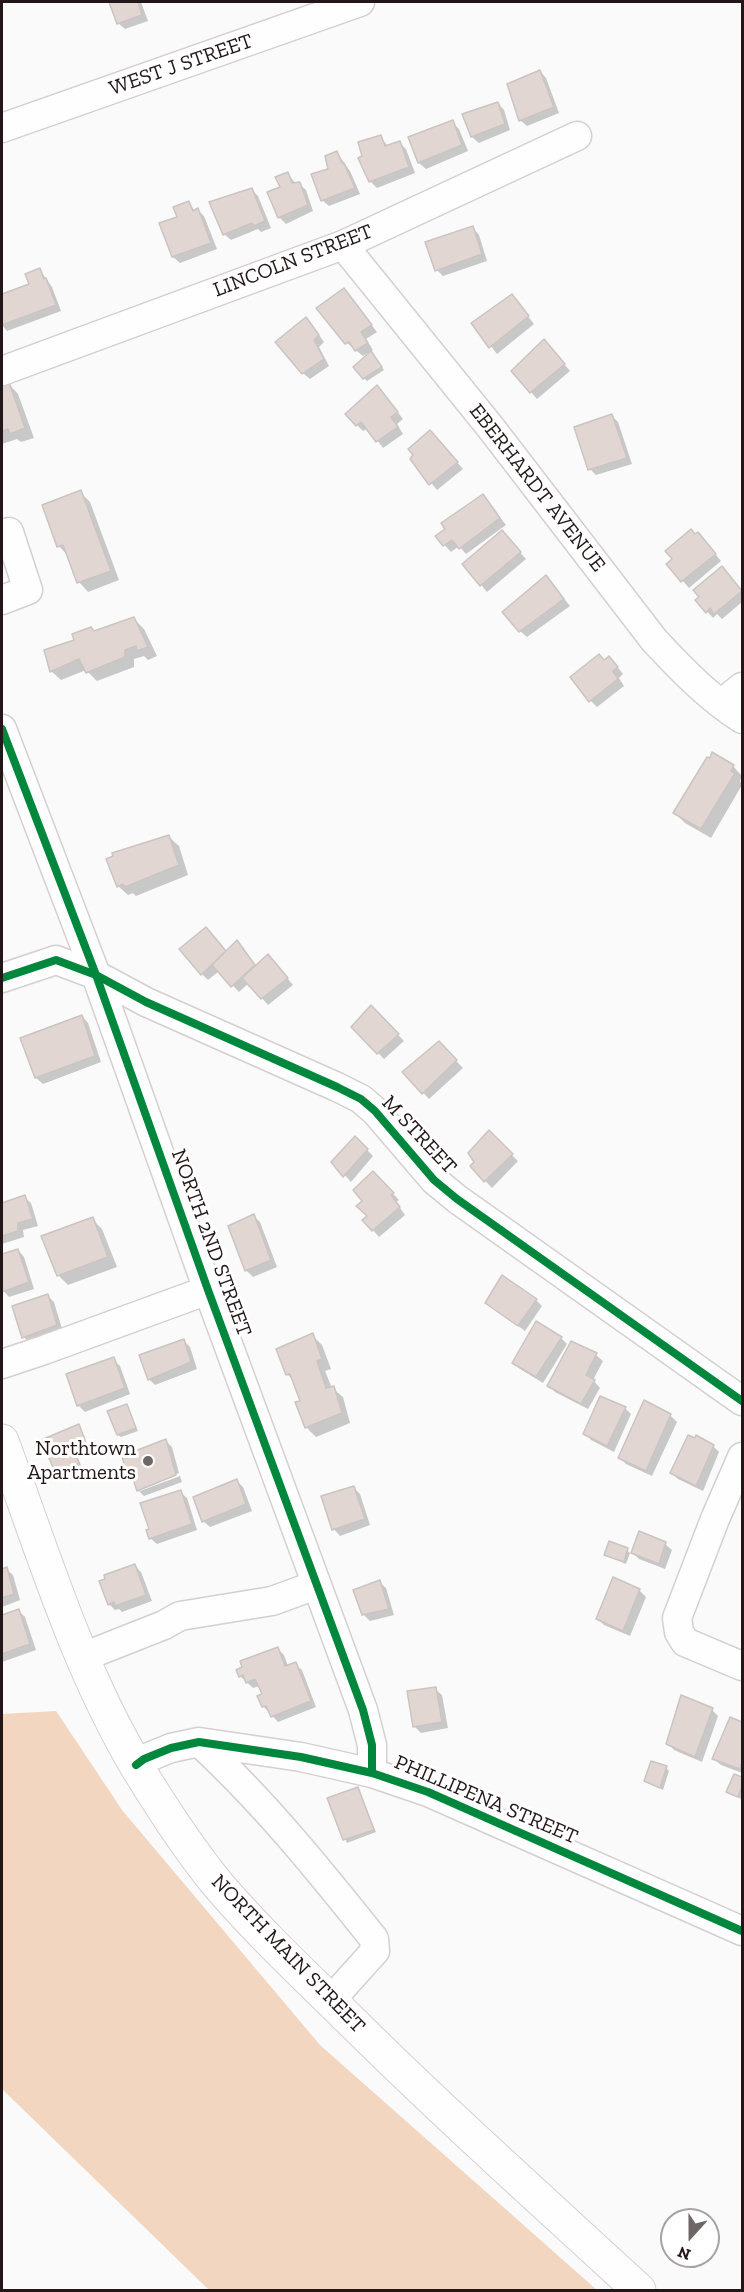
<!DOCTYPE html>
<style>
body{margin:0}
#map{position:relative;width:744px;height:2292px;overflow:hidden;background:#fafafa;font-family:"Zilla Slab",serif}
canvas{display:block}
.frame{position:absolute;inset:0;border:3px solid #231618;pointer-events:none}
.north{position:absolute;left:660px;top:2208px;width:60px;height:60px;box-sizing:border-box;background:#fff;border:2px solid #a7a2a3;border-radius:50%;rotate:201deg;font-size:16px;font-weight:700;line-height:24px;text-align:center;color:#231618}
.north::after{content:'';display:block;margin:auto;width:21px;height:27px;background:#6e6667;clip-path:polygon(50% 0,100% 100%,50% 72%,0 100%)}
</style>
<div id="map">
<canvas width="744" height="2292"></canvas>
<div class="frame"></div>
<div class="north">N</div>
</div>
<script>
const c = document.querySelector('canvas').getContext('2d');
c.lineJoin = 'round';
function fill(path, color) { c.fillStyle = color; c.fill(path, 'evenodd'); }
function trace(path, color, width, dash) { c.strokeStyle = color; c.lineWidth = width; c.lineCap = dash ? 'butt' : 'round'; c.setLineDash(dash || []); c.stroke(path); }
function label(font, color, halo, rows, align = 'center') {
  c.font = font + ' "Zilla Slab",serif'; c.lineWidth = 6; c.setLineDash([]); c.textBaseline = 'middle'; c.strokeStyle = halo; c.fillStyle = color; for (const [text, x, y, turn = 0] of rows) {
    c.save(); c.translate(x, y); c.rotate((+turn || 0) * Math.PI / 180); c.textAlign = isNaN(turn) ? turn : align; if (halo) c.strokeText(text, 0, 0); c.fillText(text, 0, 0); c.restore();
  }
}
const forest = new Path2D(`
 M56 1711 122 1810 320 2045 597 2290H209L2 2089V1714Z`);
const shadow = new Path2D(`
 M110 2H141L148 21 125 29 118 23Z
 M540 71 546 78 559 113 527 126 520 120Z
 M498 103 504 110 510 130 479 143 472 137 464 115Z
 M452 122 459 129 468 151 426 169 419 163 410 138Z
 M380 137 388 146 400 143 406 149 415 173 377 188 370 181Z
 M337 153 350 171 360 194 329 206 322 200Z
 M288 174 296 184H299L306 190 313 211 286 224 279 217 282 188Z
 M252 190 258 196 271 228 261 232 258 229 231 240 224 234Z
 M188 203 195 211 198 210 204 216 217 249 180 263 173 257 179 217Z
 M473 228 479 235 487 261 443 276 437 270Z
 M40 270 52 287 61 311 7 331 2 325V296L31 285Z
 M512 296 534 324 497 354 473 323Z
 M350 297 377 332 366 339 373 350 363 356 347 343Z
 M312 325 324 342 319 347 329 366 310 379 303 373Z
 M551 348 570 371 537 399 531 392Z
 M374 356 384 370 367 381 364 378Z
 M9 384 18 394 34 438 21 442 17 439 2 444V388Z
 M383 393 403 419 397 424 403 434 383 448 368 428 363 431 357 425Z
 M612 416 618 422 632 464 596 475 590 469Z
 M436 438 463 469 437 490 412 459Z
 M80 492 90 502 119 580 88 592 79 582 69 557 59 546Z
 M489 503 506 525 466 554 459 546 451 552 437 537Z
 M696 536 704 540 721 561 689 588 668 564Z
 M508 539 526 559 487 592 464 564Z
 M728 575 742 592V602L722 619 717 614 713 618 697 600Z
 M552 584 570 606 527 637 520 631Z
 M134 619 144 629 157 656 148 660 144 656 134 659V667L97 681 86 670 61 680 51 671 94 632Z
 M604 661 615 664 623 674 619 678 624 686 597 707 591 701Z
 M733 766 742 776 740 781 742 785 711 838 685 823 675 813Z
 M169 837 179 846 188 875 136 896 133 893 128 895 118 886Z
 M212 935 226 953 243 949 256 966 274 962 293 985 268 1005 249 983 239 992 219 971 208 980 202 974Z
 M371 1007 404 1041 384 1059 353 1027Z
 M82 1016 88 1023 101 1062 43 1084 36 1078 22 1039Z
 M439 1043 463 1068 429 1099 404 1072Z
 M489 1133 518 1161 492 1188 472 1167Z
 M355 1138 373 1156 351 1182 333 1162Z
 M373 1173 399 1200 396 1202 405 1215 379 1237 364 1220 369 1216 364 1201Z
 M24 1197 31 1203 38 1226 23 1230 24 1237 2 1244V1205Z
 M254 1216 260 1222 277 1267 253 1277 247 1271 230 1227Z
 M92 1219 102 1229 117 1267 68 1285 58 1275Z
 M18 1250 24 1257 34 1289 9 1297 2 1289V1256Z
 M48 1296 54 1302 63 1332 30 1344 24 1337Z
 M536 1300 542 1306 525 1331 487 1303Z
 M312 1335 322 1345 331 1369 325 1371 332 1388 343 1397 350 1423 316 1437 306 1427 302 1401 295 1382 287 1374Z
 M561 1338 567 1344 543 1383 520 1369 514 1362Z
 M184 1341 190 1347 197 1369 155 1385 149 1379Z
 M572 1343 596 1355 603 1361 593 1380 600 1388 588 1409 555 1392 549 1385Z
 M113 1359 120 1366 130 1394 85 1412 78 1405Z
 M126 1406 138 1431 121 1437 118 1435Z
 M625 1408 631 1414 614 1452 591 1440 585 1433Z
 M670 1415 677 1422 652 1476 626 1464 619 1457Z
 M78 1426 90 1451 77 1456 81 1465 59 1474 56 1471Z
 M166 1441 172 1447 179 1473 140 1488V1491L180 1476 182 1482 144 1496 138 1490 133 1473 127 1467Z
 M713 1446 719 1452 703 1491 678 1479 672 1473Z
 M236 1480 243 1487 252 1511 210 1527 203 1521Z
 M354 1488 360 1494 370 1525 340 1536 334 1529Z
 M180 1492 187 1498 197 1530 157 1544 150 1538Z
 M665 1544 672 1550 665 1569 639 1559 633 1553Z
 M627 1550 630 1553 626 1564 605 1555Z
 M135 1566 141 1572 152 1601 122 1612 119 1609 115 1610 109 1604 107 1580Z
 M6 1569 13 1575 20 1600 2 1607V1570Z
 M379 1582 386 1588 394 1615 370 1621 363 1614Z
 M639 1590 646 1597 630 1636 604 1625 597 1618Z
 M19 1611 25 1617 36 1650 2 1662V1617Z
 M278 1649 284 1655 288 1666 295 1664 302 1670 316 1707 278 1722 263 1706 264 1695 260 1686 253 1688 240 1676Z
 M435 1689 442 1695 448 1728 421 1733 414 1726Z
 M712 1710 718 1716 702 1762 674 1750 668 1743Z
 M731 1719 742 1724V1773L721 1765 714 1759Z
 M666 1768 669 1771 663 1790 645 1780Z
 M735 1776 742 1778 741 1799 728 1792Z
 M358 1788 376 1832 347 1843 329 1799Z`);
const building = new Path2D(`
 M109 2H138L142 15 117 24Z
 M540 70 554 107 519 121 507 84Z
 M498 102 505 124 471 137 462 114Z
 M453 120 462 145 418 163 408 137Z
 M381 135 385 146 400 141 409 167 369 182 358 158 362 156 358 142Z
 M337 151 342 163H344L355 188 321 201 311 174 328 169 325 156Z
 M288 172 292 183 300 182 308 205 278 218 267 192 280 187 275 177Z
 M252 188 265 221 254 226 252 223 223 235 209 202Z
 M189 201 193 211 198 208 211 243 172 257 159 223 177 217 173 207Z
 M473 226 482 254 435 271 425 242Z
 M40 268 44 279 46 278 56 305 2 325V294L29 284 25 274Z
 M344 288 372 325 361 332 368 343 355 351 349 342 345 344 316 308Z
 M512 294 529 316 489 348 471 323Z
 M306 317 319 335 314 340 324 359 302 374 275 342Z
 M544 339 565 364 530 393 511 371Z
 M371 351 382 367 363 379 353 367Z
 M9 382 25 428 10 434 8 429 2 431V386Z
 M377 385 398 412 391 417 398 427 376 442 361 422 356 426 345 414Z
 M612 414 627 458 588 470 574 427Z
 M430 430 458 462 429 485 410 459 413 455 408 449Z
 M81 490 111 571 77 583 63 545 57 547 42 505Z
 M483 494 500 518 459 549 452 540 443 546 435 536 445 529 441 523Z
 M691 529 695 534 698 532 716 554 681 582 666 564 672 559 665 551Z
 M502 530 521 552 480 586 462 564Z
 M722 566 742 591 714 614 710 608 706 613 695 600 699 597 693 590Z
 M546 575 564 599 519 632 502 612Z
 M134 617 148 647 137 651 136 646 125 650V657L86 673 79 659 50 672 44 650 74 640 72 634 91 627 94 631Z
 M599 654 604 660 609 656 618 667 613 671 618 679 589 702 570 677Z
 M712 752 734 765 731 771 735 773 701 829 673 813 707 757 710 758Z
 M169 835 179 865 125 887 123 884 117 887 106 859 113 856 112 853Z
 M206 927 226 951 201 975 179 949Z
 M237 940 255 965 231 987 212 965Z
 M268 954 288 978 261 999 242 978Z
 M371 1005 399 1034 377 1054 351 1027Z
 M82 1015 95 1056 35 1078 20 1038Z
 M439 1041 457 1060 422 1094 402 1072Z
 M489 1130 513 1154 484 1182 470 1166 474 1162 468 1153Z
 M355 1136 368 1149 343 1177 331 1162Z
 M373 1171 394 1193 391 1195 400 1207 372 1231 362 1220 367 1216 356 1206 362 1201 353 1190Z
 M25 1195 33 1219 18 1223V1231L2 1236V1203Z
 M254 1214 271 1260 245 1271 228 1226Z
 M93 1217 108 1257 57 1276 41 1236Z
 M18 1249 29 1282 2 1292V1254Z
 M502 1275 537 1299 518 1326 485 1303Z
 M48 1294 57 1325 22 1338 12 1306Z
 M536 1321 562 1337 536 1377 512 1363Z
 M313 1333 322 1359 317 1361 326 1388 334 1386 342 1413 305 1428 295 1402 300 1401 290 1374 286 1375 276 1349Z
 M184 1339 191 1362 148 1380 139 1355Z
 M571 1341 597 1353 586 1375 595 1380 581 1404 547 1386Z
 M114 1357 125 1388 77 1406 66 1374Z
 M600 1396 626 1407 607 1446 583 1434Z
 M644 1400 671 1414 646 1471 618 1458Z
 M127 1404 136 1428 117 1435 107 1411Z
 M79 1424 88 1448 75 1454 79 1463 55 1472 41 1440Z
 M688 1435 695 1438 696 1435 714 1445 696 1486 670 1473Z
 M166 1439 176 1475 137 1491 129 1467 125 1468 122 1456Z
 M237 1479 246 1504 202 1522 193 1497Z
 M354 1486 365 1519 332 1530 321 1496Z
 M181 1490 192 1524 149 1539 146 1530 149 1529 140 1503Z
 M639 1531 666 1542 659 1564 631 1553Z
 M609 1541 628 1548 624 1562 604 1555Z
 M135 1564 146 1595 115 1606 114 1602 108 1605 99 1581 105 1579 104 1575Z
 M7 1567 14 1594 2 1598V1569Z
 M613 1577 640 1589 623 1631 596 1619Z
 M380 1580 389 1609 362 1615 353 1590Z
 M19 1609 30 1644 2 1654V1615Z
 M278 1647 285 1666 296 1662 311 1701 271 1717 266 1706 262 1707 257 1696 262 1694 255 1679 246 1683 243 1675 239 1677 236 1670 242 1667 240 1661Z
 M436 1687 442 1722 413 1727 407 1691Z
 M681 1695 713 1708 695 1757 666 1744Z
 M730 1717 742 1722V1762L740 1769 712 1759Z
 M651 1761 667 1766 660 1788 644 1781Z
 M734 1774 742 1777V1786L738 1797 726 1792Z
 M358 1787 374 1830 343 1840 327 1798Z`);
const minor = new Path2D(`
 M2 128 360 2
 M343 245 491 428 654 640C681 669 709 698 742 719
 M2 371 343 245 577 136
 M2 600 28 590 9 532
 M721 704 742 687
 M2 729 96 975 208 1290 363 1710 372 1745V1773
 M2 978 56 960 96 975 146 1002 337 1087 361 1099 375 1111 434 1180 457 1199 742 1401
 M2 1364 44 1350 208 1290
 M742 1457 715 1519 677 1618 679 1632 685 1642 742 1666
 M83 1657 164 1625 180 1616 272 1601 316 1585
 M199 1742C264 1802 319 1870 374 1939L375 1951 330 2001
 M136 1765 144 1759 171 1748 199 1742 301 1757 372 1773 428 1792 742 1931`);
const major = new Path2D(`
 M2 1441C42 1550 77 1666 137 1767 162 1808 189 1850 220 1887 257 1930 298 1969 338 2008 435 2105 538 2197 639 2290`);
const cycleway = new Path2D(`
 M2 729 96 975 208 1290 363 1710 372 1745V1773
 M2 978 56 960 96 975 146 1002 337 1087 361 1099 375 1111 434 1180 457 1199 742 1401
 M136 1765 144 1759 171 1748 199 1742 301 1757 372 1773 428 1792 742 1931`);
const markers = [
 [148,1461,6,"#6e6667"]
];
const streetNames = [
 ["WEST J STREET",181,65,-19],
 ["LINCOLN STREET",293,261,-21],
 ["EBERHARDT AVENUE",537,488,52],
 ["M STREET",419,1135,47],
 ["NORTH 2ND STREET",211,1243,70],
 ["PHILLIPENA STREET",486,1800,23],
 ["NORTH MAIN STREET",288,1954,46]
];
const poiNames = [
 ["Northtown",136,1449],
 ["Apartments",136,1473]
];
fill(forest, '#f2d6c0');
fill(shadow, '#0003');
fill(building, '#e2d6d2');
trace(building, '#cac4c2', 1.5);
trace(minor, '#d6cfd0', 31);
trace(major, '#d6cfd0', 35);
trace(minor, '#fefefe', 28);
trace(major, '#fefefe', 33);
trace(cycleway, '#00873e', 8);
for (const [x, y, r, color] of markers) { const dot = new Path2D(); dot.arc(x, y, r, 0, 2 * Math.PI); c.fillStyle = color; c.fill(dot); trace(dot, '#fff', 2); }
label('21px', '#231618', '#fff', streetNames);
label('21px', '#231618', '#fff', poiNames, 'right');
</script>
